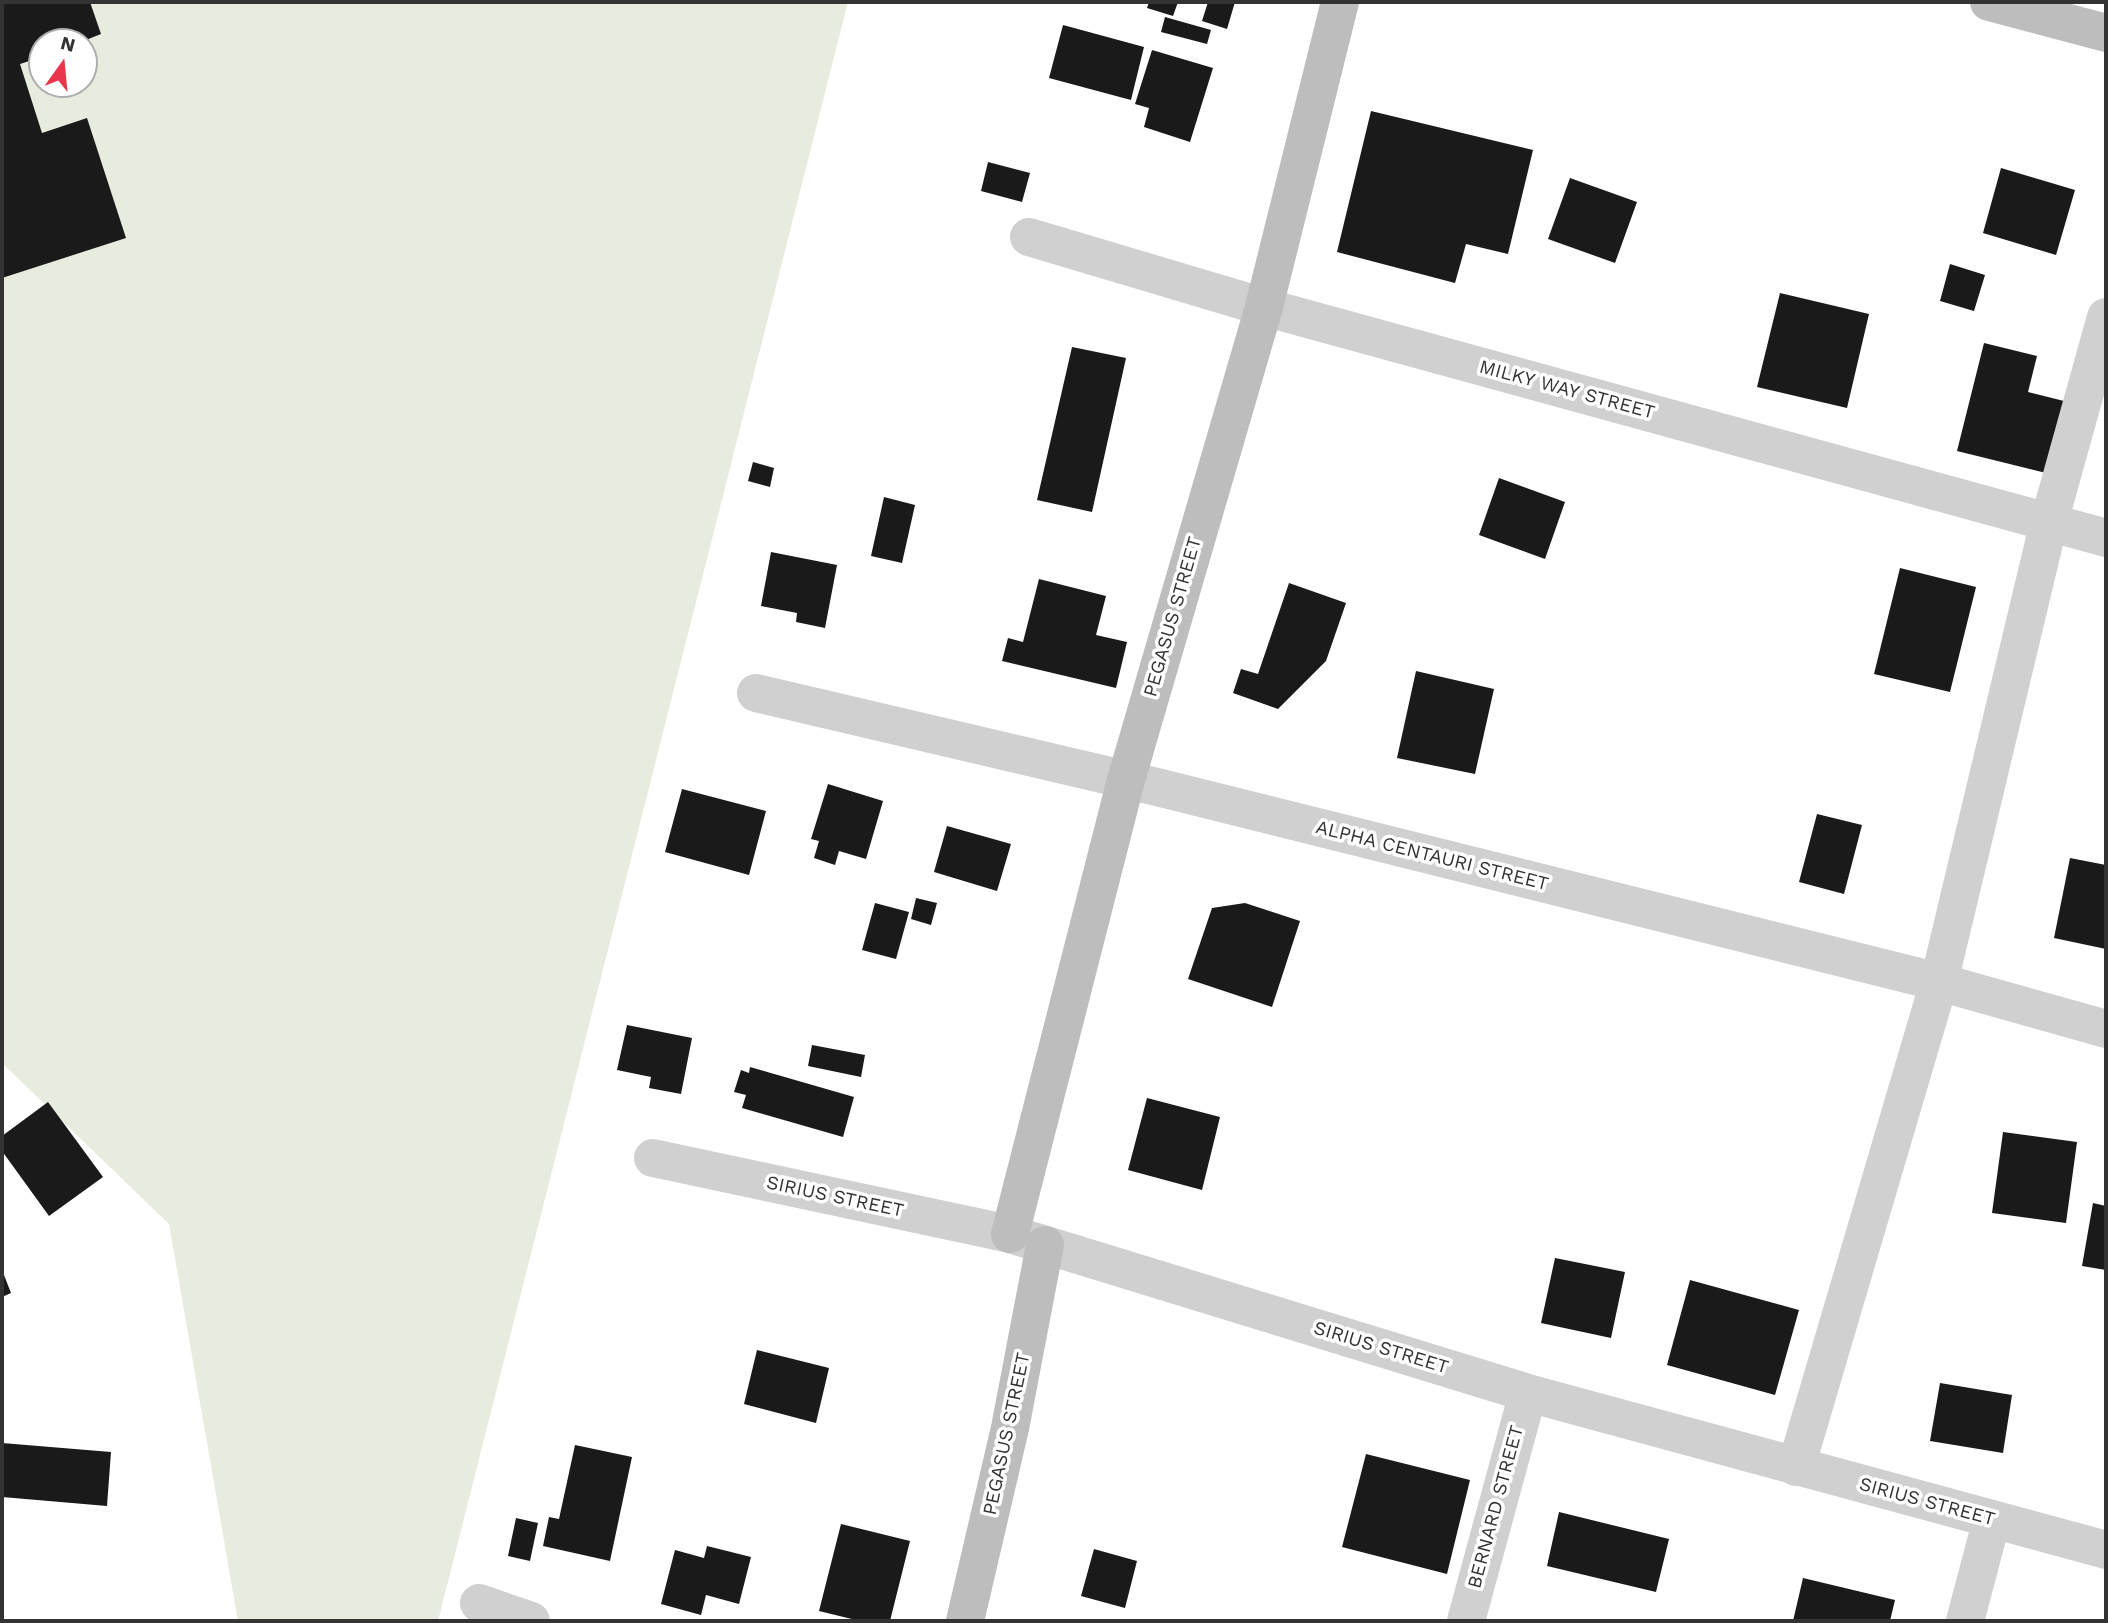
<!DOCTYPE html>
<style>
body{margin:0}
#map{position:relative;width:2108px;height:1623px;overflow:hidden;background:#fff;font-family:"Work Sans",sans-serif}
canvas{display:block}
.frame{position:absolute;inset:0;border:4px solid #333;pointer-events:none}
.north{position:absolute;left:28px;top:28px;width:70px;height:70px;box-sizing:border-box;background:#fff;border:2px solid #adadad;border-radius:50%;rotate:15deg;font-size:19px;font-weight:700;line-height:28px;text-align:center;color:#333}
.north::after{content:'';display:block;margin:auto;width:24px;height:32px;background:#e9364c;clip-path:polygon(50% 0,100% 100%,50% 72%,0 100%)}
</style>
<div id="map">
<canvas width="2108" height="1623"></canvas>
<div class="frame"></div>
<div class="north">N</div>
</div>
<script>
const c = document.querySelector('canvas').getContext('2d');
c.lineJoin = 'round';
function fill(path, color) { c.fillStyle = color; c.fill(path, 'evenodd'); }
function trace(path, color, width, dash) { c.strokeStyle = color; c.lineWidth = width; c.lineCap = dash ? 'butt' : 'round'; c.setLineDash(dash || []); c.stroke(path); }
function label(font, color, halo, rows, align = 'center') {
  c.font = font + ' "Work Sans",sans-serif'; c.lineWidth = 7; c.setLineDash([]); c.textBaseline = 'middle'; c.strokeStyle = halo; c.fillStyle = color; for (const [text, x, y, turn = 0] of rows) {
    c.save(); c.translate(x, y); c.rotate((+turn || 0) * Math.PI / 180); c.textAlign = isNaN(turn) ? turn : align; if (halo) c.strokeText(text, 0, 0); c.fillText(text, 0, 0); c.restore();
  }
}
const green = new Path2D(`
 M2 2H848L438 1621H238L169 1224 2 1063ZM42 42H84V84H42Z`);
const building = new Path2D(`
 M2 2H90L101 34 81 42H42V57L20 64 42 133 87 118 126 238 2 278Z
 M1149 2H1178L1173 16 1147 8Z
 M1208 2H1235L1227 29 1202 21Z
 M1165 17 1211 30 1207 44 1161 32Z
 M1063 25 1144 47 1131 100 1049 78Z
 M1152 50 1213 68 1190 142 1144 127 1149 108 1135 104Z
 M1371 111 1533 150 1508 254 1466 244 1455 283 1337 252Z
 M988 162 1030 173 1022 202 981 191Z
 M2001 168 2075 190 2056 255 1983 233Z
 M1570 178 1637 202 1615 263 1548 239Z
 M1950 264 1985 275 1974 311 1940 301Z
 M1780 293 1869 314 1847 408 1757 387Z
 M1984 343 2037 356 2028 392 2064 401 2046 473 1957 451Z
 M1072 347 1126 358 1092 512 1037 500Z
 M753 462 774 468 770 487 748 481Z
 M1499 478 1565 502 1545 559 1479 535Z
 M884 497 915 505 902 563 871 556Z
 M771 552 837 565 825 628 796 622 797 613 761 606Z
 M1900 568 1976 587 1950 692 1874 674Z
 M1039 579 1106 596 1096 635 1127 642 1116 688 1002 661 1008 638 1023 642Z
 M1289 583 1346 603 1326 661 1278 709 1233 693 1241 669 1258 674Z
 M1416 671 1494 689 1475 774 1397 758Z
 M828 784 883 801 866 859 839 851 835 865 814 858 819 841 811 839Z
 M682 789 766 811 749 875 665 852Z
 M1817 814 1862 825 1844 894 1799 882Z
 M947 826 1011 844 997 891 934 872Z
 M2070 858 2106 865V949L2054 938Z
 M916 898 937 903 931 925 911 919Z
 M875 903 909 912 896 959 862 950Z
 M1245 903 1300 921 1272 1007 1188 979 1212 908Z
 M627 1025 692 1038 681 1094 649 1088 651 1077 617 1070Z
 M812 1045 865 1055 861 1077 808 1066Z
 M750 1067 854 1097 843 1137 742 1108 746 1095 734 1092 741 1070 749 1073Z
 M1147 1098 1220 1117 1202 1190 1128 1170Z
 M48 1102 103 1177 49 1216 2 1151V1136Z
 M2003 1132 2077 1142 2066 1223 1992 1213Z
 M2093 1203 2106 1206V1270L2082 1266Z
 M1555 1258 1625 1272 1611 1338 1541 1323Z
 M2 1270 11 1293 2 1297Z
 M1690 1280 1799 1310 1775 1395 1667 1365Z
 M757 1350 829 1368 816 1423 744 1404Z
 M1940 1383 2012 1395 2003 1453 1930 1441Z
 M2 1443 111 1452 107 1506 2 1497Z
 M575 1445 632 1457 610 1561 543 1546 549 1517 559 1519Z
 M1366 1454 1470 1480 1447 1574 1342 1547Z
 M1559 1512 1669 1539 1656 1592 1547 1566Z
 M516 1518 538 1523 530 1561 508 1556Z
 M841 1524 910 1541 890 1621H860L819 1611Z
 M707 1546 751 1557 739 1604 706 1595 701 1615 661 1604 675 1550 704 1558Z
 M1094 1549 1137 1561 1125 1608 1081 1596Z
 M1803 1578 1895 1600 1890 1621H1793Z`);
const street = new Path2D(`
 M1029 237 1264 307 2106 538
 M756 693 1157 787 1939 982 2106 1029
 M653 1158 1010 1234 1528 1393 2106 1550
 M1796 1467 1939 982 2049 522 2106 317
 M479 1603 531 1621
 M1466 1621 1528 1393
 M1965 1621 1992 1519`);
const secondary = new Path2D(`
 M1989 2 2106 33
 M1010 1234 1126 780 1264 307 1340 2
 M965 1621 1010 1428 1045 1245`);
const streetNames = [
 ["MILKY WAY STREET",1567,390,15],
 ["PEGASUS STREET",1173,617,-74],
 ["ALPHA CENTAURI STREET",1432,856,14],
 ["SIRIUS STREET",835,1197,12],
 ["SIRIUS STREET",1381,1348,17],
 ["PEGASUS STREET",1007,1434,-78],
 ["SIRIUS STREET",1927,1502,15],
 ["BERNARD STREET",1496,1507,-75]
];
fill(green, '#e7ecdf');
fill(building, '#1a1a1a');
trace(street, '#d0d0d0', 38);
trace(secondary, '#bdbdbd', 38);
label('19px', '#333', '#fff', streetNames);
</script>
